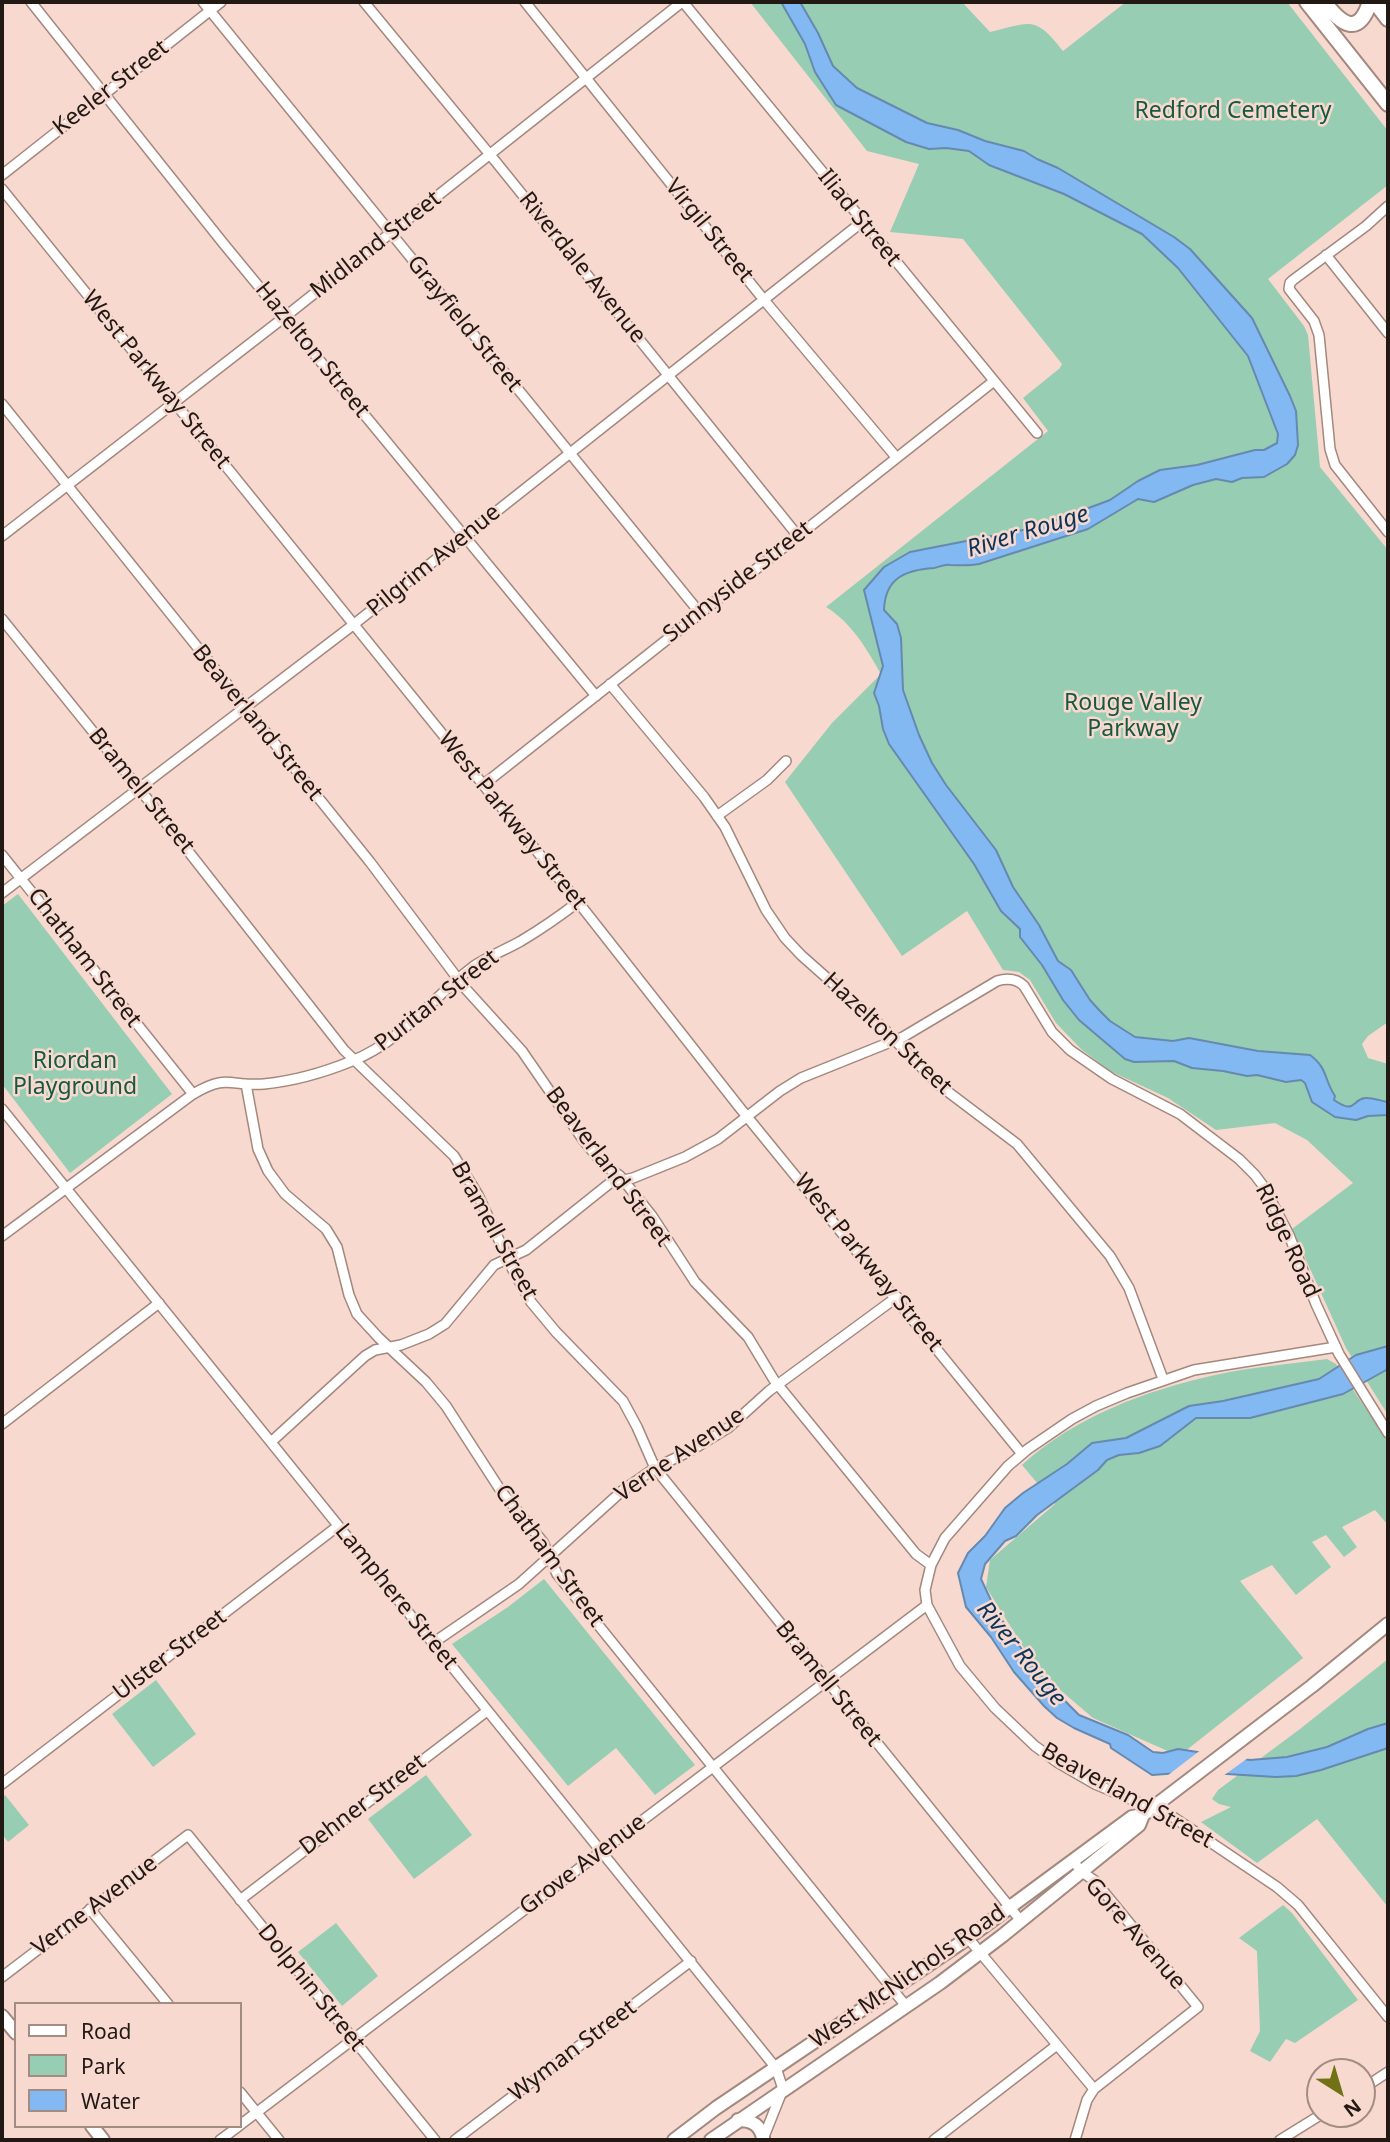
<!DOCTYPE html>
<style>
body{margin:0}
#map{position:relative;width:1390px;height:2142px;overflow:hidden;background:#f7d9cf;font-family:"Noto Sans",sans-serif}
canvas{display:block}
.frame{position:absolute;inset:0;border:4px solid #221814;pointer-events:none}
.legend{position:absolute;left:14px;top:2002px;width:228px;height:126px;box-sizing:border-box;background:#f7d9cf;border:2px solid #a28c84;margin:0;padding:9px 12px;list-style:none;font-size:21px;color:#221814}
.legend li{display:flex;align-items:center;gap:14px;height:35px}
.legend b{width:35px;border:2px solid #a28c84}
.north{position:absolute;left:1306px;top:2058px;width:70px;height:70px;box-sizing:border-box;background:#f7d9cf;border:2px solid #a28c84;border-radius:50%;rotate:143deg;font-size:19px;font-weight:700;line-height:28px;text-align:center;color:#221814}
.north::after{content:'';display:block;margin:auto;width:24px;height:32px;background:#717216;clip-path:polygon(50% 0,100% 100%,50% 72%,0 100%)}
</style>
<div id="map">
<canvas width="1390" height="2142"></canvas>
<div class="frame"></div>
<ul class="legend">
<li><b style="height:9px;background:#fff"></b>Road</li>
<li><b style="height:19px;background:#96cdb3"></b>Park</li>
<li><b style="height:19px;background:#83b9f2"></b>Water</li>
</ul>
<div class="north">N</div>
</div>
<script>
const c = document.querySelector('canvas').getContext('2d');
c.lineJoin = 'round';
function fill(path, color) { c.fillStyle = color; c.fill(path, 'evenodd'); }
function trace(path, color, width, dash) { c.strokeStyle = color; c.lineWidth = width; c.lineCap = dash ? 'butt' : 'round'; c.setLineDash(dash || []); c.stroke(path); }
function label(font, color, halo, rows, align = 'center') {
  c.font = font + ' "Noto Sans",sans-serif'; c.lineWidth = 5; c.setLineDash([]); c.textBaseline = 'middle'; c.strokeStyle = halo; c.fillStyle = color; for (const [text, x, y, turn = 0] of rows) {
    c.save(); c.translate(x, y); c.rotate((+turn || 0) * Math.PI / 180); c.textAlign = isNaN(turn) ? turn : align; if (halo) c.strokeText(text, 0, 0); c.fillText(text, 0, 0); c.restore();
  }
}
const green = new Path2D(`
 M750 2H962L990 32C1031 22 1035 15 1063 51L1126 2H1287L1388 131V185L1268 279 1304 326 1308 335 1320 467 1388 550V1022L1368 1036 1362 1044 1368 1058 1388 1064V1415L1346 1348 1292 1229 1353 1183 1307 1140 1275 1123 1216 1130 1168 1098 1110 1071 1081 1049 1056 1023 1030 980 1019 972 1003 970 967 911 902 956 785 782 832 723 881 674C866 648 852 623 826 607L1048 431 1023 398 1060 368 1062 364 963 239 890 232 919 164 867 151Z
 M18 894 172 1094 70 1173 2 1084V906Z
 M1327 1359 1336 1364 1388 1442V1525L1375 1510 1342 1527 1357 1547 1344 1557 1326 1535 1312 1542 1331 1567 1296 1595 1272 1565 1240 1581 1303 1658 1179 1756 1093 1718 1059 1689 1024 1648 986 1587 990 1560 1055 1504 1022 1465C1074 1417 1147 1390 1215 1375 1251 1367 1290 1364 1327 1359Z
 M544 1579 695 1765 655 1795 616 1748 568 1786 452 1644 508 1607Z
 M1388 1659V1907L1317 1819 1257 1863 1201 1822 1231 1807 1219 1804 1212 1799 1218 1790 1300 1729Z
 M156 1680 196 1734 153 1767 112 1714Z
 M426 1775 472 1835 414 1879 368 1819Z
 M5 1795 29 1825 8 1842 2 1834V1798Z
 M1283 1905 1292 1913 1358 2000 1295 2043 1286 2039 1270 2062 1250 2051 1260 2031 1257 1951 1239 1938Z
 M336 1923 378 1976 342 2006 298 1952Z`);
const water = new Path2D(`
 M781 2H800L818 33 833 66 857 88 927 123 958 130 985 141 1024 151 1037 159 1058 168 1174 237 1190 249 1252 318 1290 396 1296 411 1298 445 1295 455 1287 464 1264 477 1242 478 1232 482 1216 479 1193 485 1154 502 1138 499 1088 529 979 564C968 566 961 565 950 565 944 564 940 567 934 568 905 570 885 578 884 610L897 624 901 638 903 690 919 735 932 763 946 785 996 850 1013 887 1039 925 1058 961 1071 970 1090 1000 1100 1011 1110 1021 1135 1037 1173 1041 1189 1038 1258 1051 1310 1055C1328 1068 1324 1080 1335 1096L1334 1100C1356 1115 1351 1100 1365 1098 1371 1097 1381 1101 1388 1102V1115L1368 1116 1356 1120 1335 1117 1312 1102 1305 1083 1301 1080 1286 1082 1257 1075 1247 1076 1223 1071 1192 1068 1174 1061 1134 1062 1125 1059 1079 1020 1063 1000 1042 965 1020 937V929L1001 911 974 864 889 744 883 729 879 706 874 693 883 666 864 590 884 567 910 552 1038 527 1110 500 1138 481 1160 470 1197 465 1255 450H1264L1277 443 1278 434 1248 356 1178 268 1142 234 1064 194 989 165 969 151 946 148 929 149 906 142 836 105 815 72 805 44Z
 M1388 1346V1369L1343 1394 1250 1418H1196L1160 1446 1139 1453 1119 1455 1107 1460 1098 1470 1037 1515 1016 1536 1005 1541 985 1564 981 1579 996 1611 1035 1669 1070 1706 1079 1715 1128 1735 1153 1752 1163 1753 1178 1749 1250 1760 1287 1757 1327 1747 1368 1729 1388 1723V1748L1321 1770 1296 1776 1276 1777 1194 1772 1152 1775 1111 1748 1110 1744 1074 1728 1057 1718 1044 1706 1014 1672 991 1637 966 1607 958 1573 968 1553 985 1536 1005 1508 1023 1493 1067 1464 1092 1443 1126 1438 1189 1406 1223 1401 1319 1379 1356 1355Z`);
const pier = new Path2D(`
 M1202 1749 1248 1758 1223 1776 1194 1775 1163 1779Z`);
const minor = new Path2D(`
 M31 2 223 243 596 696
 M203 2 700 613
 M364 2 496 162 798 536
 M525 2 764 300 896 457
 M683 2 1037 433
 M2 175 221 2
 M2 189 578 902 740 1108 1022 1454
 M1388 206 1366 226 1293 280 1290 283 1289 289 1314 321 1319 335 1330 449 1335 465 1388 532
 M1326 255 1388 333
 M2 404 370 862 464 987 522 1051 584 1141 603 1164 620 1176 652 1216 695 1282 748 1337 774 1380 916 1554 931 1565
 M2 536 291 312 682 2
 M2 619 145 796 344 1050 454 1156 478 1195 513 1270 531 1302 556 1332 623 1401 637 1427 655 1468 1021 1921
 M610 684 704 797 725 827 766 910 785 938 801 955 882 1027 939 1085 1017 1144 1110 1256 1129 1288 1163 1379
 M483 785 994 381
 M717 816 767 780 786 761
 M2 855 193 1094
 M2 893 353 625 862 222
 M246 1084 258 1149 268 1171 285 1194 326 1229 337 1247 349 1295 357 1314 379 1338 426 1382 446 1406 501 1491 543 1542 557 1574 906 2006
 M2 1109 776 2068 783 2089 763 2139
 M2 1236 193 1094C229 1073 229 1087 264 1084 293 1081 325 1072 352 1061 404 1040 431 998 474 966 489 956 505 950 521 941 541 929 560 916 578 902
 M1336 1347 1194 1370 1127 1393 1096 1406 1072 1419 1028 1449 1008 1466 945 1538 931 1565 925 1590 927 1605 960 1666 995 1708 1035 1746 1057 1762 1095 1784 1173 1817 1277 1887 1298 1905 1388 2017
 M2 1424 159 1303
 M271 1442 365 1356 375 1350 401 1345 429 1334 445 1324 494 1265 526 1250 610 1183 633 1178 685 1157 718 1139 780 1091 801 1078 903 1037 997 981C1007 978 1016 978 1024 986L1052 1032 1070 1050 1112 1079 1180 1114 1239 1159 1255 1175 1264 1187 1289 1235 1316 1304 1339 1354 1388 1433
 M433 1643 519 1584 622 1491 655 1468 692 1450 728 1428 769 1391 897 1297
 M2 1784 338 1526
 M1073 1861 1082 1872 1095 1881 1198 2007 1094 2089 1087 2100 1075 2140
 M240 1900 487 1711
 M90 1909 168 2004
 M968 1938 1094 2089
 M2 1977 188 1835 435 2140
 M1362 2089 1388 2072
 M240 2092 279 2140
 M240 2125 927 1605
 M220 2140 239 2126
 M455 2140 691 1961
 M934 2140 1057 2045
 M1280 2140 1322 2114`);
const secondary = new Path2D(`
 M2 2016 16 2033
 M738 2120C751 2120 760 2124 763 2138
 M92 2126 103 2140
 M674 2140 716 2108 968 1938 1132 1817 1143 1815 1312 1686 1388 1624
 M711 2140 940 1983 1002 1936 1139 1825 1143 1815`);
const primary = new Path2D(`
 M1307 2 1388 104
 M1324 2C1341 24 1358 38 1370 2
 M1375 2 1388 19`);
const streetNames = [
 ["Keeler Street",111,88,-38],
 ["Iliad Street",859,218,51],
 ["Virgil Street",709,231,51],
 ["Midland Street",376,245,-38],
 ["Riverdale Avenue",582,268,51],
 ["Grayfield Street",464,324,51],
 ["Hazelton Street",312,350,51],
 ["West Parkway Street",156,380,51],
 ["Pilgrim Avenue",434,561,-39],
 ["Sunnyside Street",738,582,-38],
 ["Beaverland Street",257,723,51],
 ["Bramell Street",141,791,51],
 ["West Parkway Street",512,821,51],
 ["Chatham Street",84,958,52],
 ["Puritan Street",437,1001,-38],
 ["Hazelton Street",887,1034,43],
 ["Beaverland Street",608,1167,53],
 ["Bramell Street",494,1231,61],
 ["Ridge Road",1287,1241,65],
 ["West Parkway Street",868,1263,51],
 ["Verne Avenue",680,1455,-34],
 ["Chatham Street",549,1556,54],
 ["Lamphere Street",396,1597,51],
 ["Ulster Street",170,1655,-37],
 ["Bramell Street",828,1684,51],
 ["Beaverland Street",1127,1796,29],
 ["Dehner Street",363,1805,-37],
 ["Grove Avenue",583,1865,-37],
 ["Verne Avenue",95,1906,-37],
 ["Gore Avenue",1135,1934,49],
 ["West McNichols Road",908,1977,-35],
 ["Dolphin Street",311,1988,51],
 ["Wyman Street",573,2051,-37]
];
const parkNames = [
 ["Redford Cemetery",1233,111],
 ["Rouge Valley",1133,703],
 ["Parkway",1133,729],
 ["Riordan",75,1061],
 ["Playground",75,1087]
];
const waterNames = [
 ["River Rouge",1028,532,-17],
 ["River Rouge",1021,1654,51]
];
fill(green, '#96cdb3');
fill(water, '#83b9f2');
trace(water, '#6689af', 2);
fill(pier, '#f7d9cf');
trace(minor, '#a3887e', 12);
trace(secondary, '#a3887e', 16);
trace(primary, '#a3887e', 18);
trace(minor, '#fff', 9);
trace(secondary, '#fff', 12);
trace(primary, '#fff', 14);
label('23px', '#221814', '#f7d9cf', streetNames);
label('23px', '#165840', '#f7d9cf', parkNames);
label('italic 24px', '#0d3458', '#f7d9cf', waterNames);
</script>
